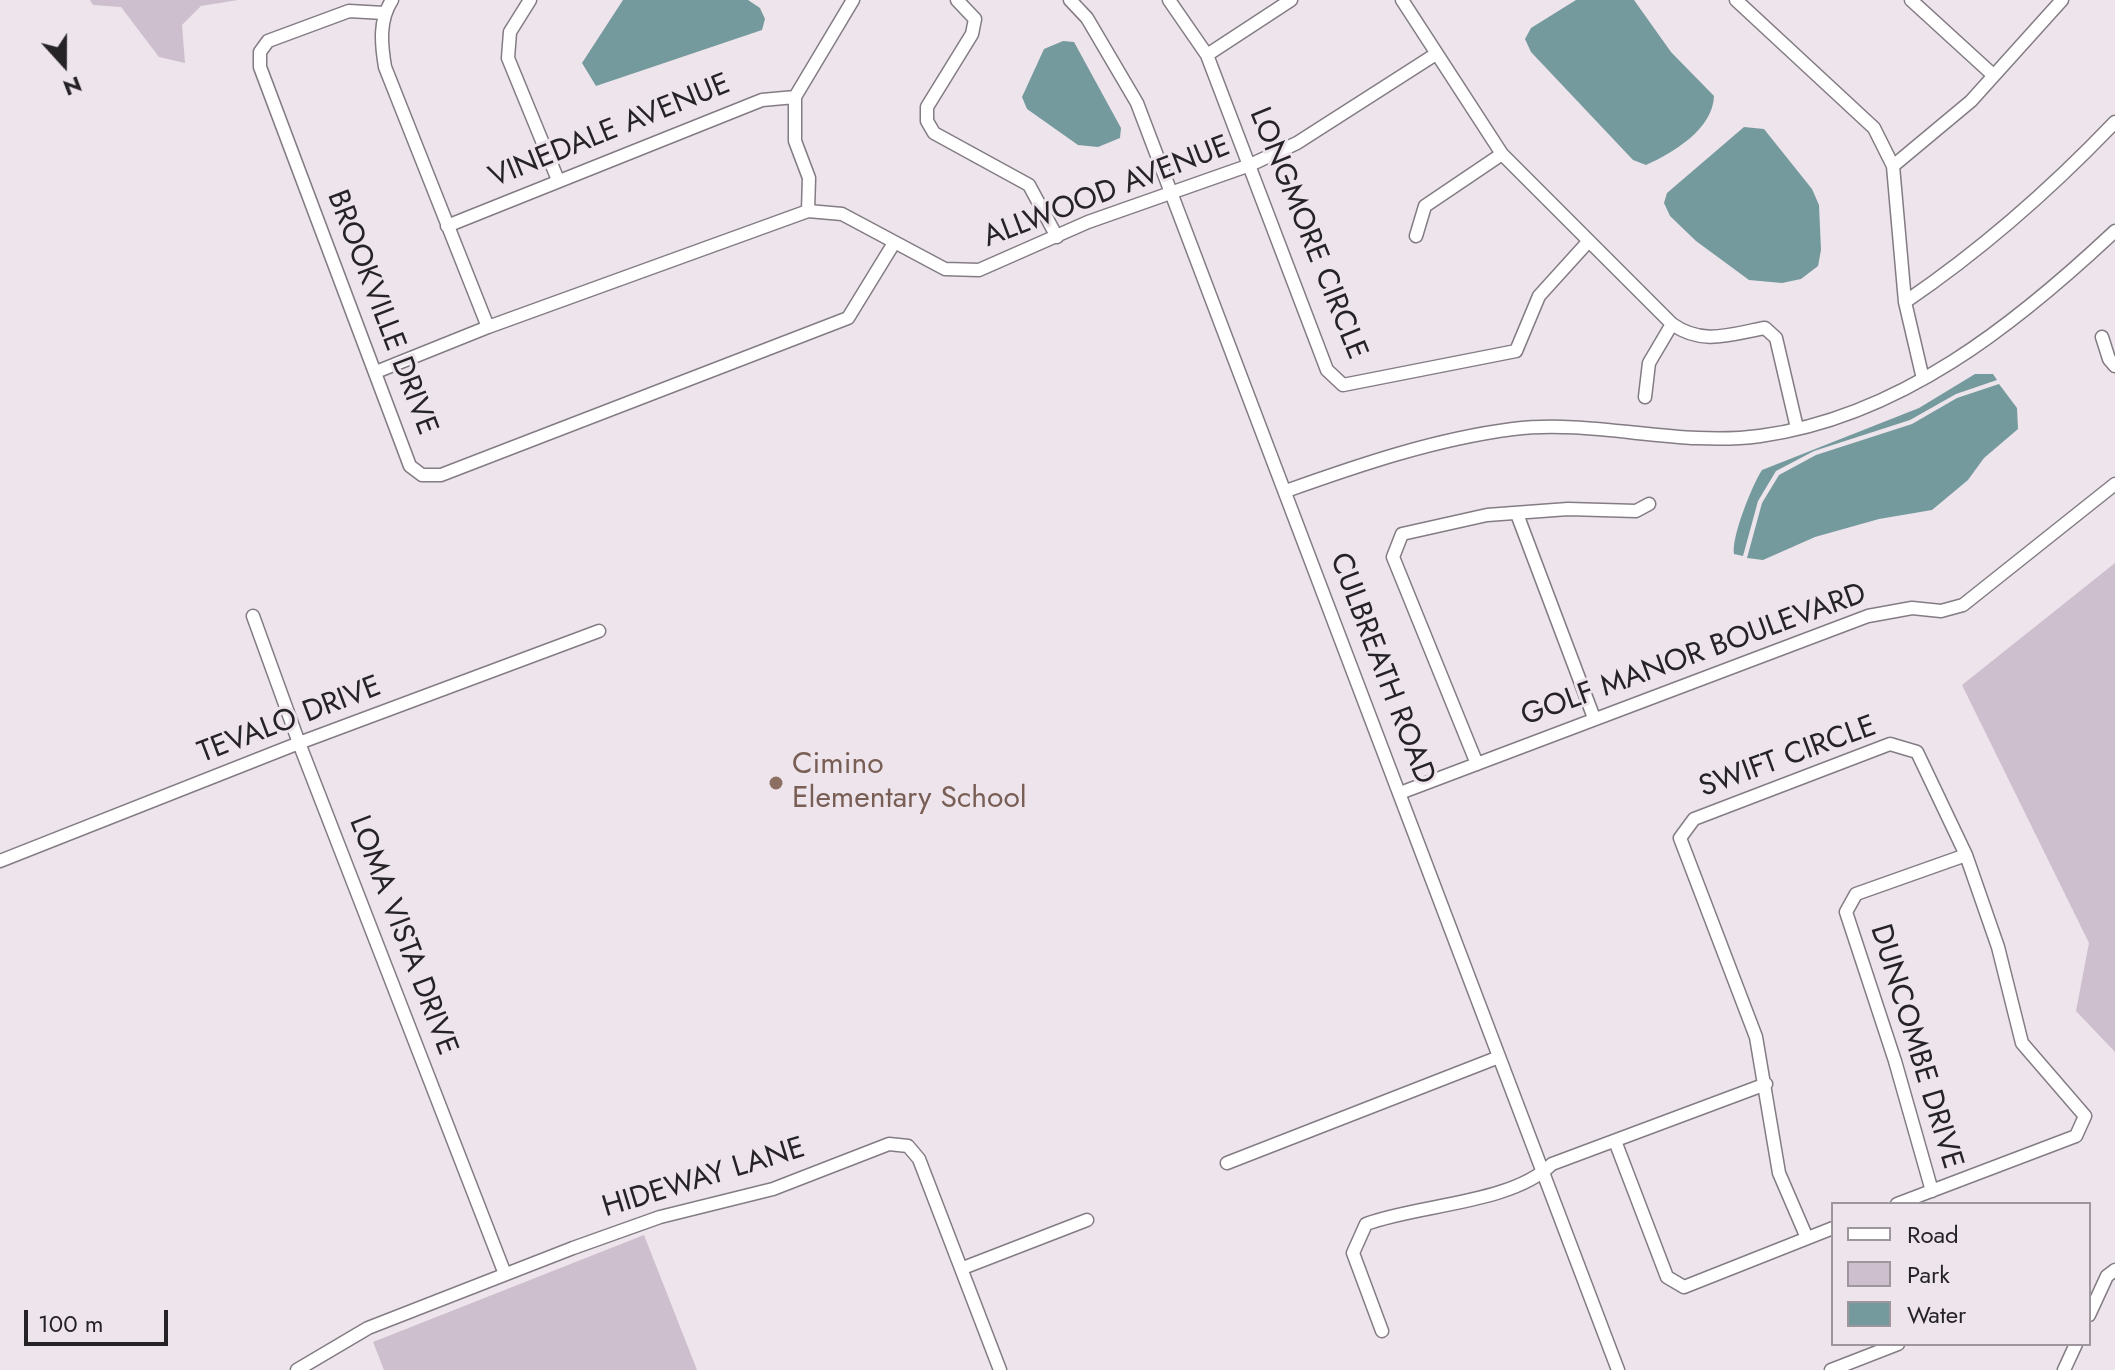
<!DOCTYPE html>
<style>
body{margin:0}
#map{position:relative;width:2115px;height:1370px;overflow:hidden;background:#ede4ec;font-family:Jost,sans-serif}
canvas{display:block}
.legend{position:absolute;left:1831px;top:1202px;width:260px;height:144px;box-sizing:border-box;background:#ede4ec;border:2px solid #9d979d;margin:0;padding:10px 14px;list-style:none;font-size:24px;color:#262326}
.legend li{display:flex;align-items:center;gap:16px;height:40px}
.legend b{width:40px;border:2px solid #9d979d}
.north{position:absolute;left:24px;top:24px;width:80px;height:80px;-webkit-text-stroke:6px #ede4ec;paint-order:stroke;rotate:159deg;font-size:22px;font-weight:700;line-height:32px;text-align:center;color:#262326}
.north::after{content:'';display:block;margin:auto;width:28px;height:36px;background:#262326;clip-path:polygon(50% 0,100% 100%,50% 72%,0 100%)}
.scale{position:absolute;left:24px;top:1310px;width:144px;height:36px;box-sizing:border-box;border:4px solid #262326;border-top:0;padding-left:10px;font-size:24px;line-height:28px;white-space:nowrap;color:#262326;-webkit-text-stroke:6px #ede4ec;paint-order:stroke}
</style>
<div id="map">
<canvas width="2115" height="1370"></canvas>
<ul class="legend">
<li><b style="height:10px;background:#fff"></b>Road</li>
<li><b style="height:22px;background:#cebfce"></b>Park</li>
<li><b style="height:22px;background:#759a9d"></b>Water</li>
</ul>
<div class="north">N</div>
<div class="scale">100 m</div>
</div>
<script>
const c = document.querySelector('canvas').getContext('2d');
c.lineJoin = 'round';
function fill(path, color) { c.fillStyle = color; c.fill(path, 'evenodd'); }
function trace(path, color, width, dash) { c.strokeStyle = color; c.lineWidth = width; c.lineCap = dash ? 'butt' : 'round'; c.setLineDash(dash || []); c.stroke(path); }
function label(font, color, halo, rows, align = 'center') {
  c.font = font + ' Jost,sans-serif'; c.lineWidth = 6; c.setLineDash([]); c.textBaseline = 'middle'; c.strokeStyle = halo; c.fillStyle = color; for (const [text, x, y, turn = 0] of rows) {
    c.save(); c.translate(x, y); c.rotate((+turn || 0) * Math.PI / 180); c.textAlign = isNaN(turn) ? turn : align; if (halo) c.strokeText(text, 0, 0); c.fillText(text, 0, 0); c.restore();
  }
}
const green = new Path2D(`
 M90 0H238L201 6 182 25 185 63 159 57 121 7 93 5Z
 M2115 563V1052L2076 1011 2089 943 1962 685Z
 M644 1235 697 1370H384L373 1342Z`);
const water = new Path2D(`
 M623 0H748L760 8 765 19 762 30 596 86 582 63Z
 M1576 0H1634L1671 52 1714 96C1713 129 1673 153 1646 165L1633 160 1531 52 1525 39 1531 28Z
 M1063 41 1074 42 1121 128 1120 138 1098 147 1078 145 1027 109 1022 97 1044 49Z
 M1744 127 1764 129 1812 189 1819 205 1821 250 1818 266 1801 279 1782 283 1749 280 1696 241 1670 216 1664 203 1667 193Z
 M1975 374H1993L1997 380 1956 394 1910 420 1814 451 1776 471 1758 501 1743 556 1734 554C1731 538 1752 485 1762 470L1919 408Z
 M1999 384 2017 408 2018 429 1984 458 1968 480 1932 510 1879 519 1815 537 1763 560 1747 558 1762 503 1779 475 1816 455 1912 424 1957 398Z`);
const minor = new Path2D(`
 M392 0C379 20 381 43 385 67L488 327
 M530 0 510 32 508 58 558 180
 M957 0 975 19 972 34 927 107V121L934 133 1029 185 1057 237
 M1070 0 1087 18 1137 103 1618 1370
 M1169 0 1207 55 1327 370 1343 385 1516 351 1539 296 1587 243
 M1402 0 1502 154 1672 324C1703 346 1731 334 1765 328L1776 338 1797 428
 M1736 0 1874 128 1893 166 1905 302 1923 379
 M1911 0 1992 74
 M384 13 349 11 268 41 260 52V67L410 466 422 475H441L848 318 894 243
 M1207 55 1291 0
 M1893 166 1971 101 2062 0
 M808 211 809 178 795 141V97L853 0
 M447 226 762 100 795 97
 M1416 236 1425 206 1502 154
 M1905 302C1983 249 2050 190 2115 122
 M2102 337 2109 359 2115 366
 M376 372 488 327 808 211 842 214 945 269 979 270 1088 222 1250 165 1297 143 1436 54
 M1645 397 1649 363 1672 324
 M1286 491C1359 465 1435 439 1513 429 1595 419 1678 447 1760 436 1900 417 2016 324 2115 231
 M1517 514 1594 718
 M253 616 299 743 505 1274
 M1477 764 1393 557 1402 534 1487 515 1568 509 1636 511 1649 504
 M1400 793 1868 616 1912 608 1941 611 1963 605 2115 484
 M0 861 299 743 599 631
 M1615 1141 1667 1277 1684 1287 1833 1228
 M1227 1163 1499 1057
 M1932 1191 1895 1061 1846 912 1856 894 1966 855
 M1807 1238 1779 1173 1756 1037 1680 838 1694 819 1890 744 1917 752 1966 855 1998 947 2022 1043 2085 1116 2076 1136 1897 1204
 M963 1268 1087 1220
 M2089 1315 2107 1276 2115 1270
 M1382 1331 1353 1253 1366 1224C1419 1204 1511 1204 1552 1164L1766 1084
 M297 1370 368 1328 573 1248 660 1217 773 1189 889 1144 908 1146 919 1159 1000 1370
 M1831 1370 1898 1344
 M2064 1370 2076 1344`);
const markers = [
 [776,783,8,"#8d6e63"]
];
const streetNames = [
 ["VINEDALE AVENUE",610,132,-22],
 ["ALLWOOD AVENUE",1107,193,-21],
 ["LONGMORE CIRCLE",1307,234,68],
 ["BROOKVILLE DRIVE",381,313,69],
 ["GOLF MANOR BOULEVARD",1694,656,-20],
 ["CULBREATH ROAD",1381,669,69],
 ["TEVALO DRIVE",290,721,-21],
 ["SWIFT CIRCLE",1788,758,-20],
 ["LOMA VISTA DRIVE",402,936,69],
 ["DUNCOMBE DRIVE",1915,1047,73],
 ["HIDEWAY LANE",704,1179,-17]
];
const educationNames = [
 ["Cimino",792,766],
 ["Elementary School",792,800]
];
fill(green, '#cebfce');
fill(water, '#759a9d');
trace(minor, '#847c84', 15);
trace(minor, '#fff', 12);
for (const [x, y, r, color] of markers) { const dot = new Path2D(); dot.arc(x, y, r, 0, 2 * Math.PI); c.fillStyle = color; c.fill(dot); trace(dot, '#ede4ec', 3); }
label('30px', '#262326', '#ede4ec', streetNames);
label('30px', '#785e54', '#ede4ec', educationNames, 'left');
</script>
